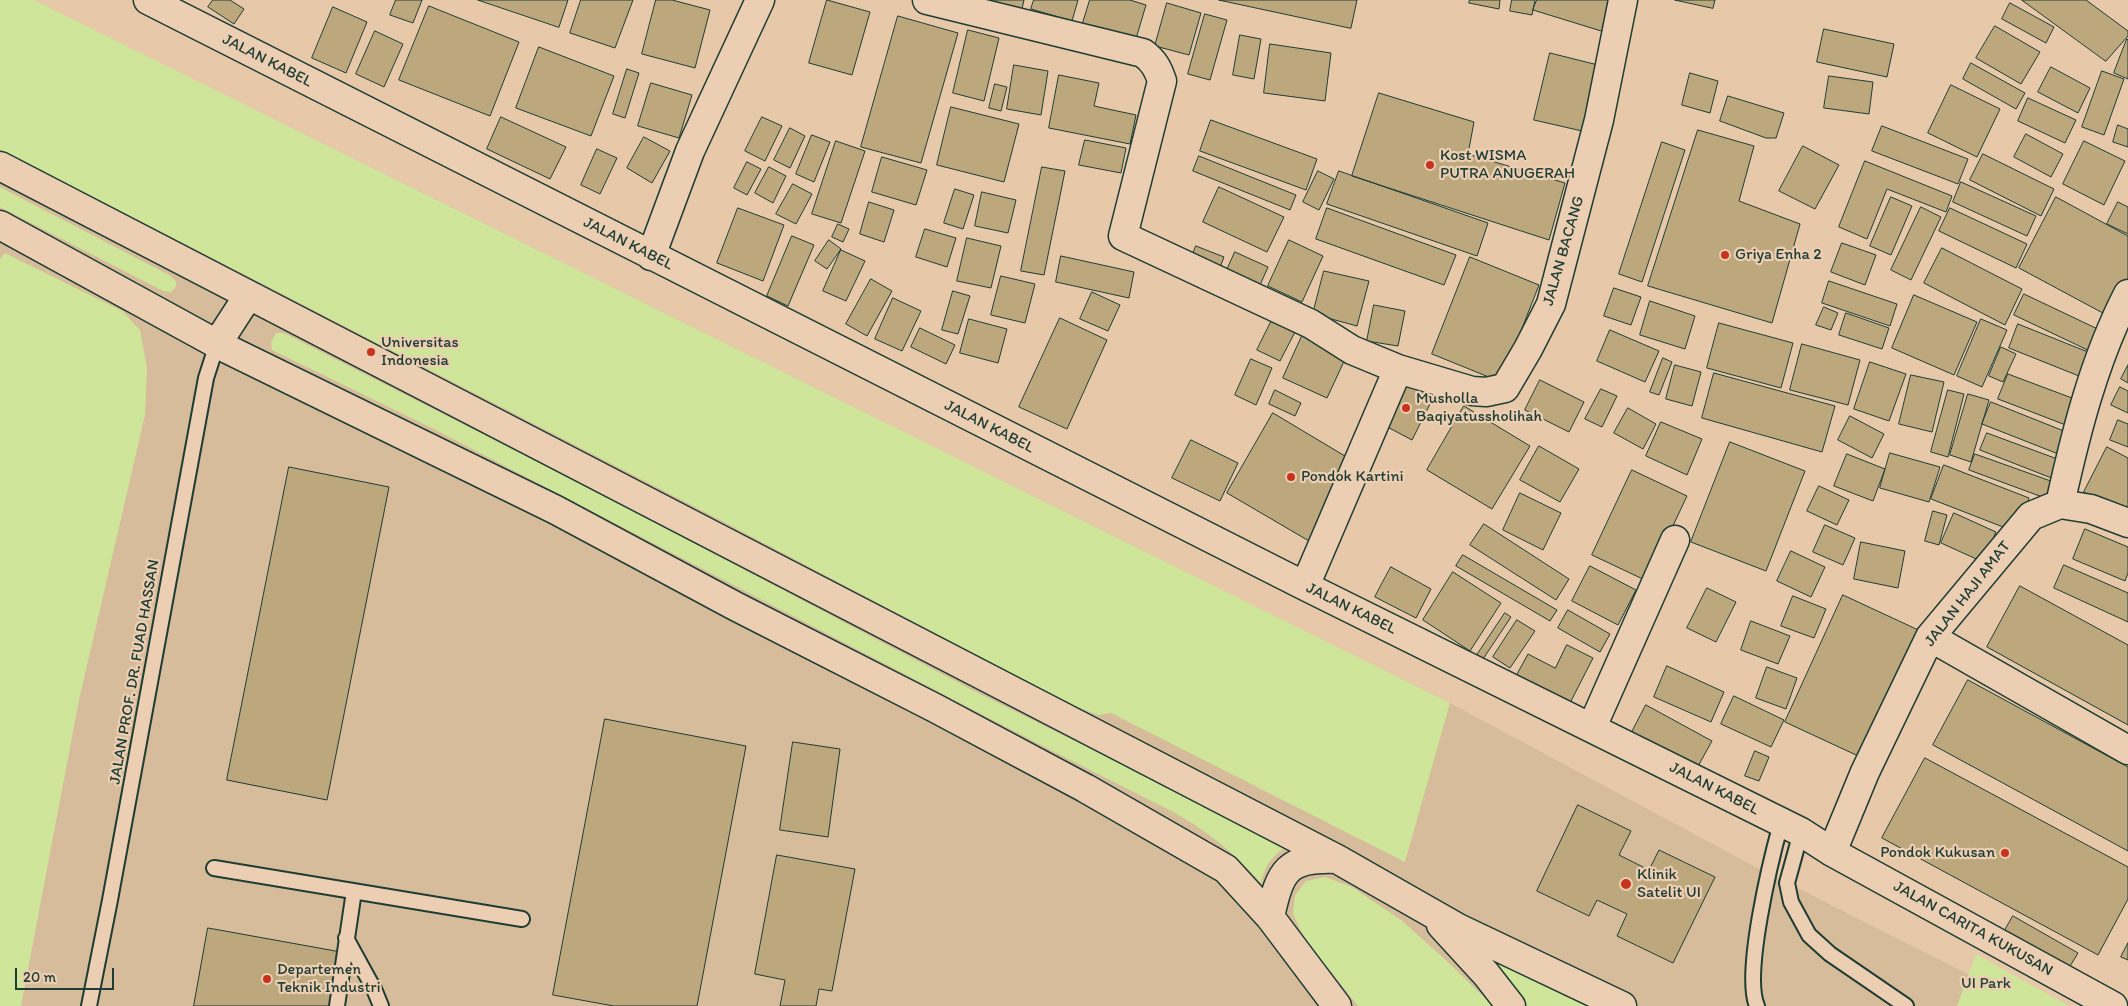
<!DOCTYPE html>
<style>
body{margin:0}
#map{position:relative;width:2128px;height:1006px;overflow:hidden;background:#e7c9aa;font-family:Itim,sans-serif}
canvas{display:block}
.scale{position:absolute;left:15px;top:968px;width:99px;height:22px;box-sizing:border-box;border:2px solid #1f3d34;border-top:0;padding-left:6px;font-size:15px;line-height:18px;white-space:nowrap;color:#1f3d34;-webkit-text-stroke:4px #ecceb2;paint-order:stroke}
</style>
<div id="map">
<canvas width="2128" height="1006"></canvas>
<div class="scale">20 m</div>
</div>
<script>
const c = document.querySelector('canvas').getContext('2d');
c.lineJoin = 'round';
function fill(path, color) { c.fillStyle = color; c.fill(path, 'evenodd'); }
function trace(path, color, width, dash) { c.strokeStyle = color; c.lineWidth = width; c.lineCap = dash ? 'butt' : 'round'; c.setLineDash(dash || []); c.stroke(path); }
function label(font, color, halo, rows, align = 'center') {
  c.font = font + ' Itim,sans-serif'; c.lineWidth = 4.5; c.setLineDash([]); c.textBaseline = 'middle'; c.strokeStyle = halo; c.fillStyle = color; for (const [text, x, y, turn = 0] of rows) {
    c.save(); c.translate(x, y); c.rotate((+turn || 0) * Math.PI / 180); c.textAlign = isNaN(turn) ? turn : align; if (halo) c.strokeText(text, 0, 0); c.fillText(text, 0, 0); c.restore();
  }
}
const built = new Path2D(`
 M0 0H34L1450 703 1750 864 2031 1006H0Z`);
const green = new Path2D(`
 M0 0H34L1450 703 1405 862 1111 713 1098 715 1070 704 701 510 123 212 0 151Z
 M0 187 169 275 176 281V287L171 292 163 291 0 207Z
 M5 253 122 311 140 330 147 368 145 415 79 700 21 1006H0V259Z
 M276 333H284L614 501 978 693 1287 846C1271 857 1266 864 1261 883 1234 853 1210 833 1175 813L1037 743 434 429 272 350 271 342Z
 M1325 877 1352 887 1401 920 1449 963 1493 1006H1358L1304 937 1293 914 1295 895 1306 881Z
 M1474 947 1595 1006H1527L1502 972Z
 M1976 954 2069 1006H1957Z`);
const building = new Path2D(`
 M213 0H230L244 9 234 24 208 7Z
 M396 0H422L413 23 390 15Z
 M478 0H568L559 27Z
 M581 0H633L615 48 570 33Z
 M656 0H672L710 10 695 68 642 54Z
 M827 0 870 12 852 75 809 63Z
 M963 0H1024L1019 22Z
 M1034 0H1078L1072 21 1031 9Z
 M1090 0H1130L1146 5 1135 42 1082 26Z
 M1219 0H1357L1351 28Z
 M1470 0H1500L1499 9 1469 3Z
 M1512 0H1535L1532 15 1510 11Z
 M1537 0H1621L1611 34 1533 10Z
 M1675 0H1715L1713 8Z
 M2022 0H2086L2128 31V36L2106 61Z
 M1167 3 1201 13 1189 55 1155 46Z
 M2010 3 2054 27 2046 43 2002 19Z
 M429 6 519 42 490 116 399 80Z
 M333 7 367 22 346 73 312 58Z
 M1205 14 1227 20 1210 80 1188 74Z
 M898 16 958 33 921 163 861 147Z
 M1995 26 2040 52 2021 84 1976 58Z
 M1824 29 1894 44 1887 77 1817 62Z
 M968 30 999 38 984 101 953 93Z
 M375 31 403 44 384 87 356 74Z
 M1240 35 1261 39 1254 79 1233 75Z
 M2127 39 2128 40V79L2114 73Z
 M1270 44 1331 53 1325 101 1264 93Z
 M539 47 614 76 591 136 516 108Z
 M1550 53 1598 65 1582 131 1534 120Z
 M1971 63 2025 93 2016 109 1963 79Z
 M1014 65 1048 71 1041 115 1007 109Z
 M2051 67 2090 88 2078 113 2038 92Z
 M627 69 639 73 625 118 613 114Z
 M2102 71 2124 79 2104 135 2082 127Z
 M1690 73 1718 81 1710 113 1682 105Z
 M1059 75 1099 83 1094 106 1136 115 1130 144 1049 128Z
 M1829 76 1873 82 1869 114 1824 108Z
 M651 83 692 95 679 138 638 126Z
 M995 84 1007 87 1001 111 989 108Z
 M1951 85 2000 109 1977 157 1928 133Z
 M1379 93 1474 122 1468 154 1565 183 1549 240 1352 176Z
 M1728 96 1784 113 1776 138H1766L1720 121Z
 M2028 98 2076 120 2065 143 2018 121Z
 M951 107 1019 124 1004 182 937 165Z
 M501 117 566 147 550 179 487 149Z
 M762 117 782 126 765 161 745 151Z
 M1211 120 1317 159 1306 190 1200 151Z
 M2118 125 2128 129V147L2113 142Z
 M1882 126 1968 159 1958 184 1872 151Z
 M790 128 805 136 790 168 774 160Z
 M1698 130 1754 146 1739 201 1800 224 1772 323 1648 286Z
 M2026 134 2063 154 2051 177 2014 157Z
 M812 135 830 142 814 182 796 174Z
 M644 137 670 151 652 183 627 168Z
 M1085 140 1126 148 1121 173 1079 165Z
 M836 141 865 151 841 223 812 214Z
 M2084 141 2125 161 2104 205 2063 184Z
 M1662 142 1685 150 1642 282 1619 274Z
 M1803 146 1839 165 1815 209 1779 191Z
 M597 149 617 158 600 194 581 185Z
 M1983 154 2054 189 2041 216 1970 180Z
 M1199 156 1296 195 1290 210 1193 171Z
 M882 157 927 170 916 205 872 192Z
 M1865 161 1952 196 1946 212 1887 189 1867 239 1839 227Z
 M747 162 761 169 747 195 734 188Z
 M769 167 786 176 773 203 755 193Z
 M1042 167 1065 171 1044 275 1021 271Z
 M1318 171 1334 179 1319 210 1303 202Z
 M1339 171 1488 223 1477 256 1327 204Z
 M1961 182 2036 216 2027 236 1953 202Z
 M793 184 812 194 796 224 776 214Z
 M1219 187 1284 217 1267 252 1203 222Z
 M955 189 974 195 963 229 944 223Z
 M982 192 1016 200 1008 233 975 226Z
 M1891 197 1912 206 1891 255 1870 246Z
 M2056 197 2128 236V292L2114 319 2019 268Z
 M869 202 894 210 884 242 860 234Z
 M2118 202 2128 207V234L2107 224Z
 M1921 207 1941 217 1911 280 1891 270Z
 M738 208 784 225 763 281 717 263Z
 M1327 208 1456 255 1444 285 1316 239Z
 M1950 208 2027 244 2016 268 1939 231Z
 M838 224 849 229 843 242 832 237Z
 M925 229 956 238 947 267 916 257Z
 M792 236 814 245 788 306 767 296Z
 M967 238 1001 246 991 288 957 281Z
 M829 240 841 249 827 269 815 261Z
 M1289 240 1323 256 1302 302 1268 286Z
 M1842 243 1876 255 1865 285 1831 272Z
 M1196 246 1224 257 1217 275 1189 265Z
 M1942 248 2022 289 2005 325 1924 283Z
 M841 250 865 261 846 301 823 291Z
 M1235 252 1268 267 1256 294 1223 279Z
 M1061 256 1134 272 1129 298 1056 282Z
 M1470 257 1539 285 1501 382 1432 354Z
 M1324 271 1369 281 1357 326 1313 314Z
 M1001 276 1035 284 1025 323 991 315Z
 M871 279 892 291 867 336 846 324Z
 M1829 281 1897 304 1890 326 1822 303Z
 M1614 288 1641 297 1631 325 1604 316Z
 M953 291 970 296 958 334 942 330Z
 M1092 292 1120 305 1108 331 1080 319Z
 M2024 294 2104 332 2094 353 2014 315Z
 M1914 295 1977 322 1954 375 1892 348Z
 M893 298 921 311 902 351 875 339Z
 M1650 301 1695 316 1685 349 1640 335Z
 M1374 305 1405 311 1398 346 1367 341Z
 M1824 307 1838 313 1831 330 1816 325Z
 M1846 313 1889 328 1882 349 1839 335Z
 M1060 318 1107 340 1067 429 1019 407Z
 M969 319 1007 329 998 363 960 353Z
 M1981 319 2007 330 1982 387 1957 376Z
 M1272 320 1295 332 1280 361 1257 350Z
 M1719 323 1793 343 1781 388 1707 368Z
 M2018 324 2088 352 2079 376 2009 348Z
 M920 328 955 345 946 364 911 347Z
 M1610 330 1659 351 1645 382 1597 361Z
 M1302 336 1346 357 1327 398 1283 378Z
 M1802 344 1860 360 1848 405 1790 390Z
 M2001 347 2016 354 2003 382 1989 376Z
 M1663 358 1672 362 1659 395 1650 392Z
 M1251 359 1272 368 1256 405 1235 395Z
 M1870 362 1906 374 1889 421 1854 409Z
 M1675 365 1701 372 1692 406 1666 399Z
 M2128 365V383L2121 379Z
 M1714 373 1835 406 1822 452 1702 418Z
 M2008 374 2080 401 2071 427 1998 399Z
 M1911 375 1944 382 1932 432 1899 424Z
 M1401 376 1435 394 1412 440 1378 422Z
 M1540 380 1584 402 1569 432 1525 410Z
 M2120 387 2128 391V413L2111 405Z
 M1601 389 1617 396 1602 427 1585 419Z
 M1275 390 1301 403 1295 416 1269 404Z
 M1948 390 1964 394 1948 457 1931 452Z
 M1968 394 1989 400 1971 462 1950 455Z
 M1991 402 2074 435 2066 457 1982 424Z
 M1464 406 1530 446 1492 509 1427 470Z
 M1628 408 1656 424 1643 449 1614 433Z
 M1273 413 1355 462 1309 541 1227 493Z
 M1850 416 1884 434 1872 458 1838 440Z
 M2118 420 2128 424V447L2110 440Z
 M1661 422 1702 439 1687 475 1646 456Z
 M1987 433 2060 460 2054 479 1980 450Z
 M1191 440 1238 463 1220 501 1172 478Z
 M1730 442 1805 471 1766 571 1691 542Z
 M1539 446 1579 469 1560 502 1520 480Z
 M2107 447 2128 458V515L2084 492Z
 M1890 453 1940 467 1929 502 1880 488Z
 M1847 454 1885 469 1873 501 1834 486Z
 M1975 454 2062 485 2056 502 1969 470Z
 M1944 465 2029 498 2016 532 1931 499Z
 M289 467 389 487 327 800 227 780Z
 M1632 470 1687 496 1647 581 1592 555Z
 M1819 486 1849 500 1837 525 1807 511Z
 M1520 493 1561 513 1543 550 1503 530Z
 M1933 511 1947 515 1939 545 1925 541Z
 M1954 513 1996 532 1983 562 1941 543Z
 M1484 524 1569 579 1556 600 1470 545Z
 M1825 525 1855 538 1843 565 1813 552Z
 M2085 529 2128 547V573L2125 581 2073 559Z
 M1861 542 1905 551 1898 588 1854 579Z
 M1791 551 1825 567 1811 597 1777 581Z
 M1463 555 1557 610 1550 621 1456 566Z
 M2064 565 2128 593V622L2054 588Z
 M1590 566 1636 590 1618 625 1572 601Z
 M1391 567 1431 589 1416 618 1375 597Z
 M1453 572 1501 603 1470 651 1423 620Z
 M2020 586 2128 645V725L1987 647Z
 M1707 588 1736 602 1716 642 1687 628Z
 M1843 595 1927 634 1869 761 1785 722Z
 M1793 596 1826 609 1814 638 1781 626Z
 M1568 610 1610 634 1600 652 1558 628Z
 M1505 613 1511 617 1483 659 1477 655Z
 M1517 620 1535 631 1510 668 1493 657Z
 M1751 621 1790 636 1778 664 1741 650Z
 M1567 645 1593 658 1570 703 1516 676 1528 654 1555 668Z
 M1667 666 1724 692 1711 722 1654 697Z
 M1767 667 1797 678 1786 709 1756 698Z
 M1968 680 2128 767V851L1933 745Z
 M1734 696 1784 720 1771 747 1721 724Z
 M1646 705 1712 741 1697 768 1632 732Z
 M605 719 746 746 697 1006H614L553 995Z
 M793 742 840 749 828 837 780 830Z
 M1755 751 1769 757 1759 781 1745 776Z
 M1925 758 2128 867V899L2098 955 1882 838Z
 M1578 805 1631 831 1619 855 1649 870 1659 850 1715 877 1673 963 1617 936 1627 914 1597 900 1589 916 1537 891Z
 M777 855 855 869 832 991 819 989 816 1006H780L785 980 755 974Z
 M2013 916 2078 953 2069 968 2004 932Z
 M208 928 341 952 331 1006H194Z
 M2128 943V960L2121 957Z`);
const service = new Path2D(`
 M1801 832 1787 883 1791 902 1809 935 1830 954 1906 1006
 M214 868 522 919
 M346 938 374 989 381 1006
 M89 1006 110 900 206 378 217 344
 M337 1006 354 891
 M1757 1006C1743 974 1771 859 1781 823`);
const minor = new Path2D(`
 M148 0 1305 586 1801 832 1832 852 2113 1006
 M927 0 1143 53C1154 61 1158 69 1162 81L1123 236 1311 324 1352 350 1398 369 1472 391 1486 392 1505 388 1528 349 1551 304 1599 120 1623 0
 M0 166 1337 859 1458 928 1622 1006
 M0 225 217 344 556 510 735 606 935 708 1085 788 1226 869 1270 917 1337 1006
 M651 256 690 151 760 0
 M217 344 248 296
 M2060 504C2076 432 2094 360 2128 294
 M1305 586 1398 369
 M1930 637 2128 750
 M1592 727 1675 540
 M1832 852 1865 772 1930 637 2031 516 2060 504 2091 509 2128 523
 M1270 917C1280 870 1287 857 1337 859
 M1441 925 1486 974 1511 1006`);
const markers = [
 [1430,165,5,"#c8321e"],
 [1725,255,5,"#c8321e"],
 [371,352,5,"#c8321e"],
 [1406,408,5,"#c8321e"],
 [1291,477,5,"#c8321e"],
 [2005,853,5,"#c8321e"],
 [1626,884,6,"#c8321e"],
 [267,979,5,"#c8321e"]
];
const streetNames = [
 ["JALAN KABEL",267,61,27],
 ["JALAN KABEL",628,244,27],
 ["JALAN BACANG",1564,251,-74],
 ["JALAN KABEL",989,427,27],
 ["JALAN HAJI AMAT",1968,594,-52],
 ["JALAN KABEL",1351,609,26],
 ["JALAN PROF. DR. FUAD HASSAN",135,672,-80],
 ["JALAN KABEL",1714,789,27],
 ["JALAN CARITA KUKUSAN",1973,929,29]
];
const poiNames = [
 ["Kost WISMA",1440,156],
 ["PUTRA ANUGERAH",1440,174],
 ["Griya Enha 2",1735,255],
 ["Universitas",381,343],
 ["Indonesia",381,361],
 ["Musholla",1416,399],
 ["Baqiyatussholihah",1416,417],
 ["Pondok Kartini",1301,477],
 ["Pondok Kukusan",1995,853,"right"],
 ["Klinik",1637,875],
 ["Satelit UI",1637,893],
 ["Departemen",277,970],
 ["Teknik Industri",277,988]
];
const parkNames = [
 ["UI Park",1986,984]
];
fill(built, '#d6bc9b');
fill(green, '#cee59a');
fill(building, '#bda87e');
trace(building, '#1f3d34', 1);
trace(service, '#1f3d34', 18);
trace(minor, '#1f3d34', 31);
trace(service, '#ecceb2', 14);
trace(minor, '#ecceb2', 28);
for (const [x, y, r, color] of markers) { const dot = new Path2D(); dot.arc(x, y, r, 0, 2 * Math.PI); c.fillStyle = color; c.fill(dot); trace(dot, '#ecceb2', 2); }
label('16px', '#1f3d34', '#ecceb2', streetNames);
label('16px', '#1f3d34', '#ecceb2', poiNames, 'left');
label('16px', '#284539', '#ecceb2', parkNames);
</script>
